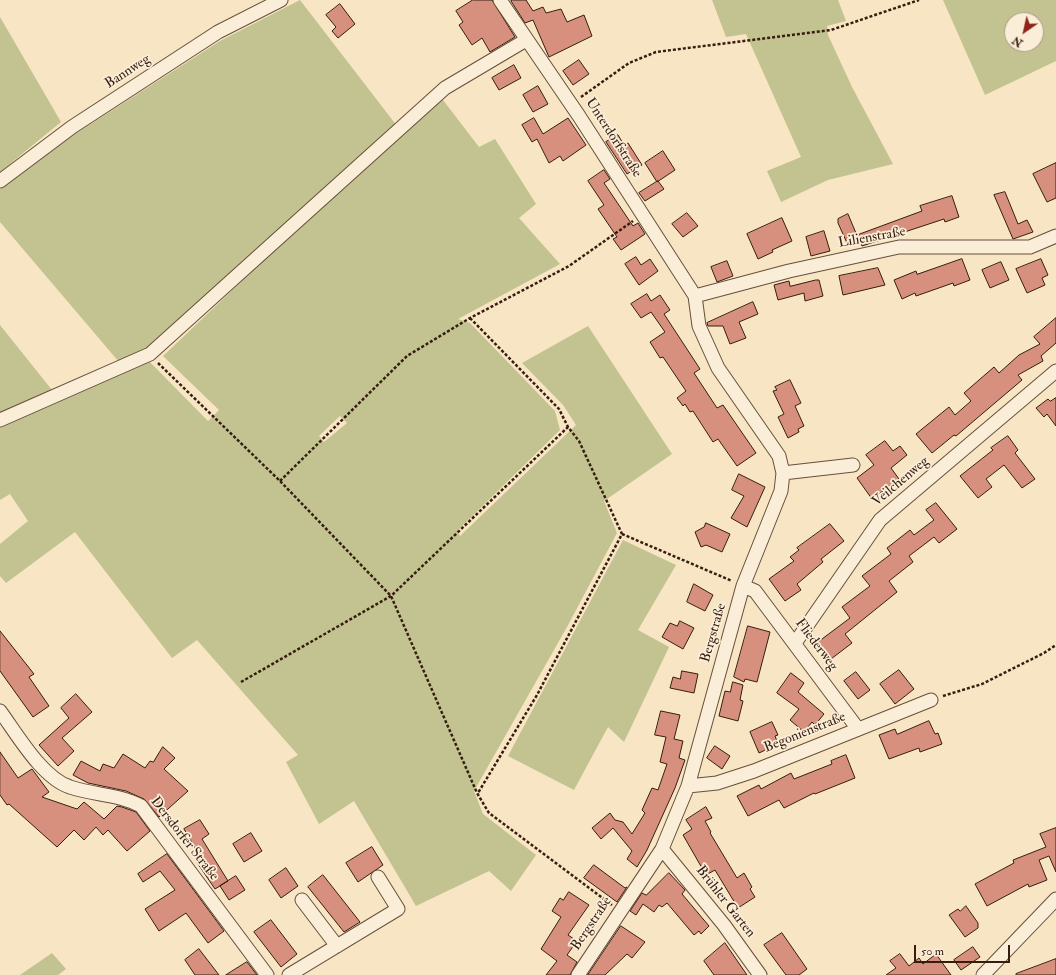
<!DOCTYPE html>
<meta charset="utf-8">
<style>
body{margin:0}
#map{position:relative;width:1056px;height:975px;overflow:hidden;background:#f7e5c3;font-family:"IM FELL Double Pica",serif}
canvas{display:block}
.north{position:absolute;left:1004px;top:12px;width:40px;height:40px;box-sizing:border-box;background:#faeed8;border:1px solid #ac9a88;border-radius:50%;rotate:214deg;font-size:11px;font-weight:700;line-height:16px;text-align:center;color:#371d10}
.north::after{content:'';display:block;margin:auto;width:14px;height:18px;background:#8f2418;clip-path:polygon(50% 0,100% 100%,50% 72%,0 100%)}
.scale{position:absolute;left:914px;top:945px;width:96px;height:18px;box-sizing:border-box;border:2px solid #371d10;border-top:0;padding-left:5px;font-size:12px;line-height:14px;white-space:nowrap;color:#371d10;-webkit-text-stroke:3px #faeed8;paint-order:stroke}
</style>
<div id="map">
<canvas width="1056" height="975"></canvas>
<div class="north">N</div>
<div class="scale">50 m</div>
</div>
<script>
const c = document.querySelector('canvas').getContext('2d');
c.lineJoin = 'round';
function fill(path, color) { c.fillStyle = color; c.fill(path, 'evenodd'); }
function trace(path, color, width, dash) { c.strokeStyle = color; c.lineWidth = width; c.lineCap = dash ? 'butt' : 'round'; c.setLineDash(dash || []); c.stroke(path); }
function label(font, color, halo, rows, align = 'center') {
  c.font = font + ' "IM FELL Double Pica",serif'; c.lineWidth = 3.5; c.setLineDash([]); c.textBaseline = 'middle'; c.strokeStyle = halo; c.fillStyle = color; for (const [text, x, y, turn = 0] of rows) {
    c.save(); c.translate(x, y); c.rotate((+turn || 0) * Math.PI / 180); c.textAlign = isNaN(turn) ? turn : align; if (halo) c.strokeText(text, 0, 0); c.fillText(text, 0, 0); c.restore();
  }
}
const green = new Path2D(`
 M300 0 397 126 440 96 479 147 495 139 536 204 519 218 560 264 458 319 470 323 555 411 560 430 457 531 460 536 576 425 563 405 522 363 588 326 672 454 604 501 617 533 567 627 474 791 483 814 536 855 511 891 489 871 416 906 354 801 319 824 286 762 298 755 197 640 172 658 75 532 6 583 0 576V544L28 521 10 494 0 500V325L60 400 125 369 0 222V189L69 138 220 41ZM341 187 163 356 219 410 208 421 143 355ZM340 416 347 423 324 442 319 436Z
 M712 0H838L846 21 827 26 828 35 852 87 893 164 828 180 781 202 767 171 801 157 746 34 726 37Z
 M943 0H1056V61L985 95ZM1012 20H1036V44H1012Z
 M0 17 61 122 0 172Z
 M623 540 676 565 638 630 669 647 624 742 608 727 574 790 508 756Z
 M52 953 66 969 58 975H20Z`);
const building = new Path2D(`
 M473 0H492L515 37 490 52 482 38 472 45 459 25 463 22 456 11Z
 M513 0H526L533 11 543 7 546 13 561 9 567 22 584 15 592 36 549 57 533 20 525 23 511 1Z
 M340 4 355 24 338 38 332 31 336 27 326 15Z
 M579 60 589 74 573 85 563 71Z
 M514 65 521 78 499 90 492 78Z
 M538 86 548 104 533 112 523 95Z
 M534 118 543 134 568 118 586 145 563 161 560 156 549 163 537 139 532 142 522 125Z
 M618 135 624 145 628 143 642 165 627 174 606 142Z
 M663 151 675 170 657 182 645 163Z
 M1056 163V198L1047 202 1033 174Z
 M604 170 610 179 604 183 633 226 638 223 645 234 621 250 613 239 617 237 598 209 604 205 588 181Z
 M658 181 664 189 645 201 639 193Z
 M1005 192 1018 224 1027 220 1033 232 1013 239 994 195Z
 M952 196 959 217 945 222 944 219 862 246 857 235 922 211 920 206Z
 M687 213 698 226 683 237 672 224Z
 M848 214 858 238 847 243 838 223V219Z
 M782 218 792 241 772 250 773 252 758 259 747 234Z
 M824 231 830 251 811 256 806 237Z
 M636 257 641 265 650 259 658 271 639 285 625 264Z
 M962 259 970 280 954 286 953 283 916 296 915 293 902 299 894 280 916 271 917 274Z
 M1041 259 1048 275 1042 278 1045 285 1027 293 1016 269Z
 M727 261 733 276 717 282 711 267Z
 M1001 262 1009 280 990 288 982 270Z
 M878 268 885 285 843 295 839 276Z
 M816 280H819L823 296 805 301 804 293 778 300 774 285 789 281 790 286Z
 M647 294 651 301 660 295 670 310 664 314 700 369 694 373 717 408 723 405 756 453 737 466 718 439 713 442 693 411 690 412 685 404 683 406 677 398 686 391 663 357 660 358 650 342 665 332 651 312 641 318 631 304Z
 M753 302 758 314 739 322 746 338 730 344 723 326H708L707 323Z
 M1056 318V343L1041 356 1043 361 1018 375 1022 380 956 436 954 435 932 453 916 434 949 407 955 415 971 401 964 393 994 367 999 373 1019 355 1040 344 1034 337Z
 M790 380 801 403 795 406 804 426 798 429 799 432 788 438 778 417 784 414 773 391 777 390 775 387Z
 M1056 398V426L1047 414 1044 417 1036 408 1048 399 1050 401Z
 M1008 436 1018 450 1015 453 1035 479 1022 488 1004 465 986 479 992 487 978 498 960 476 993 450 991 448Z
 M885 441 893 451 900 446 907 455 891 468 899 479 872 499 857 478 874 465 866 455Z
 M739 474 765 487 747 527 731 518 744 496 732 490Z
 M936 503 957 529 939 543 934 537 909 556 913 562 889 581 897 592 845 634 852 643 831 659 818 642 850 618 842 607 870 586 862 576 891 554 887 548 910 530 914 535 934 520 926 510Z
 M706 523 730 534 722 552 706 545 701 547 695 532 704 527Z
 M830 524 844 541 821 559 823 562 797 584 801 590 785 601 769 579 794 561 790 557 799 550 797 548Z
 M694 584 713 595 705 611 687 602Z
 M680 621 694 628 683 649 662 637 670 623 677 626Z
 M748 626 770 632 757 682 745 679 744 682 734 677Z
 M0 631 34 674 29 677 49 706 33 717 0 671Z
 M899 670 914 689 895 704 880 684Z
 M682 671 698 674 694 693 670 688 673 677 680 679Z
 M856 672 870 690 858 699 844 681Z
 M791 673 804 683 798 692 824 714 815 725 812 722 804 732 790 720 799 709 777 693Z
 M733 682 743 685 740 700 743 701 738 721 719 716 725 691 730 692Z
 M76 694 92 712 62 738 74 751 58 766 39 745 69 718 61 708Z
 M661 711 680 715 674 739 683 741 679 758 685 760 675 788 647 850 637 867 627 859 632 851 613 828 601 839 592 828 610 813 615 820 623 822 632 834 645 813 642 810 652 788 658 790 667 764 660 762 666 737 655 735Z
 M929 721 935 734 938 733 942 744 920 752 919 748 889 759 879 735 895 729 897 734Z
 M772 722 778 735 775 736 778 744 759 753 750 732Z
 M715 746 730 756 722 769 707 758Z
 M163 747 175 758 164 769 188 791 159 817 144 799 126 791 88 783 73 775 81 761 100 771 103 764 114 768 123 754 145 768 150 761 153 762Z
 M0 752 18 778 32 769 49 792 42 797 77 809 84 802 104 819 117 806 122 807 136 812 150 831 127 851 108 830 103 835 96 827 84 840 74 830 57 847 9 804 7 805 0 795Z
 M846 755 855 778 815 794 814 793 784 808 779 800 748 816 737 796 759 785 761 789 791 773 794 779 832 764 831 761Z
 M706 807 712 818 705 821 711 832 710 833 737 878 744 873 752 887 750 889 755 897 738 908 715 870 706 875 683 835 692 829 686 820Z
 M200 820 209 834 202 839 228 881 215 889 196 861 201 858 184 829Z
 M1056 828V872L1049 856 1039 860 1047 880 1029 887 1028 884 987 906 975 884 1014 863 1013 860 1046 847 1040 834Z
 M251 833 262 851 244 862 233 844Z
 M372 847 383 865 358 882 346 863Z
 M167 854 224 931 208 943 186 913 159 931 145 909 175 890 160 871 143 882 138 874Z
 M594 865 625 888 627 887 617 902 584 878Z
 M286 868 298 886 281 898 269 880Z
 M669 873 685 890 682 894 709 926 701 934 699 931 694 935 667 903 662 907 659 905 654 912 643 904 636 915 630 911 642 893 646 895Z
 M323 875 360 922 344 932 308 887Z
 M236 876 245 890 229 900 220 886Z
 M569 892 589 905 568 935 577 941 567 955 577 962 570 975H546L557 961 541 949 561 917 552 911 560 898 563 900Z
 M966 906 978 923V928L965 937 949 915 958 909 960 911Z
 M271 920 297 954 281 967 254 932Z
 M621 926 645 942 632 958 627 954 605 975H588Z
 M782 933 807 969 799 975H786L764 945Z
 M725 943 747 975H714L704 961Z
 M973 947 980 957 961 970 954 960Z
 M199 949 219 975H195L185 960Z
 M900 954 909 966 919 958 923 964 936 954 951 975H886L896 968 890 961Z
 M1056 959V975H1016V974Z
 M247 962 257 975H226Z`);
const path = new Path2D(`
 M581 97 629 63 656 52 831 30 919 0
 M470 318 559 409 568 427 579 441 622 534 537 695 478 793
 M158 363 280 481 391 596 477 793 489 813 612 905
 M280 481 407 356 470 318 569 266 633 221
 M622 534 732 581
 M241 682 391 596 568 427
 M943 696 982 684 1044 653 1056 645`);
const minor = new Path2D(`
 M500 0 579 116 695 296 699 326 718 368 779 456 783 473 781 491 743 586 688 786 662 849 578 975
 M0 181 72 127 218 32 281 0
 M695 296 789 271 899 247H1030L1056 236
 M0 420 150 354 445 88 526 40
 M783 473 853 465
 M743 586 755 591 858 729
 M795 643 880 520 1056 371
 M0 711C17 734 42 778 70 787 93 795 119 794 141 806L267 975
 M688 786 717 783 754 771 931 700
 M662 849 724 925 760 975
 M302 900 337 946
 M289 975 398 909 378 877
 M983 975 1056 899`);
const streetNames = [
 ["Bannweg",128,72,-33],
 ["Unterdorfstraße",613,138,57],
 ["Lilienstraße",872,238,-10],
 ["Veilchenweg",901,482,-40],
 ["Bergstraße",714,633,-74],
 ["Fliederweg",816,645,53],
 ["Begonienstraße",805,733,-22],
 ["Dersdorfer Straße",184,839,52],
 ["Brühler Garten",725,902,52],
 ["Bergstraße",592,924,-56]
];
fill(green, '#c2c390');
fill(building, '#d7907d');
trace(building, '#371d10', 1);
trace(minor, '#674f3d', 15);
trace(path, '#371d10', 2.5, [3, 2]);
trace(minor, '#faeed8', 13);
label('14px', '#371d10', '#faeed8', streetNames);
</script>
